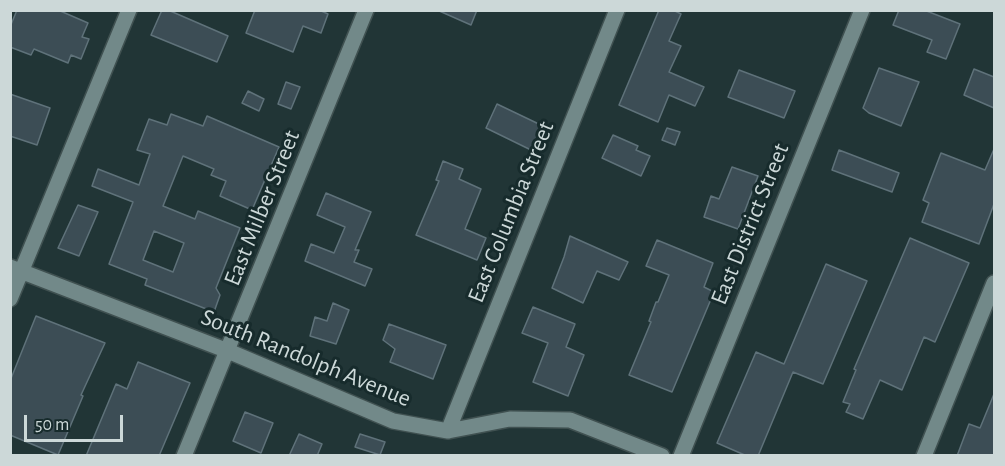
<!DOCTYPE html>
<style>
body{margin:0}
#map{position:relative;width:1005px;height:466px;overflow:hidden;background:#213536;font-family:"Alegreya Sans",sans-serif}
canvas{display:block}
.frame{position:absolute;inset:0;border:12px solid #ccd8d8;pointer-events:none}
.scale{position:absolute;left:24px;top:415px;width:99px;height:27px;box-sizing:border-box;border:3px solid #ccd8d8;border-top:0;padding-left:8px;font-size:18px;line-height:21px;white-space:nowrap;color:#ccd8d8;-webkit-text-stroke:4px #172b2c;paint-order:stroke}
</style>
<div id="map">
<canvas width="1005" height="466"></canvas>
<div class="frame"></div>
<div class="scale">50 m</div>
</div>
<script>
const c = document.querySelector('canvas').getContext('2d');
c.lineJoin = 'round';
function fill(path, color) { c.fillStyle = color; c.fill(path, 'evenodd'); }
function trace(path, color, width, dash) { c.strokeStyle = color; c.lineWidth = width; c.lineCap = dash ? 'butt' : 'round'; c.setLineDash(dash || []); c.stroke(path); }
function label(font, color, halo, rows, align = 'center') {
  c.font = font + ' "Alegreya Sans",sans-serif'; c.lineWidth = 6; c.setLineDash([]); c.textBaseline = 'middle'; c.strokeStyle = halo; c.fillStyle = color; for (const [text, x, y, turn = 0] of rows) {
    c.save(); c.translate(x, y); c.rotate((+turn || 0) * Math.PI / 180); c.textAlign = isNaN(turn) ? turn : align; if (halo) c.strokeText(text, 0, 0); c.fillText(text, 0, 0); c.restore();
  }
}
const building = new Path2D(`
 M17 10H58L88 23 82 37 89 39 81 59 71 55 68 63 34 49 31 55 10 47V27Z
 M162 10H168L228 36 217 62 151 35Z
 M255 10H319L328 14 321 33 303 26 293 52 246 33Z
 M437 10H477L471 25Z
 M659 10H673L681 14 669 41 681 46 669 72 704 87 695 106 669 95 658 122 619 105Z
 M899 10H924L960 24 946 59 927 52 932 40 893 25Z
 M879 68 919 82 901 126 869 113 863 108Z
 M974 69 994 77V108L964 95Z
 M739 70 795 91 784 118 728 97Z
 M286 82 300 87 291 109 278 104Z
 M248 91 264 99 259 111 242 103Z
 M10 94 50 108 37 145 10 136Z
 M497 104 543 126 531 150 486 128Z
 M171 114 203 126 207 116 279 147 252 210 220 196 226 181 211 175 214 169 183 156 163 206 195 219 198 211 240 228 216 288 220 295 214 312 145 285 147 279 109 264 133 202 92 186 98 169 139 185 150 154 137 150 149 119 167 125ZM154 231 184 243 173 272 143 260Z
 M667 128 680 132 675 145 662 140Z
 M613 135 638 146 636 150 650 156 641 176 602 158Z
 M994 149V204L979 244 922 222 929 203 923 200 941 153 985 170Z
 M839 150 899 173 892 192 832 170Z
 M443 161 463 169 459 179 481 189 465 229 486 238 477 260 416 235 439 181 436 180Z
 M732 167 758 176 738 229 704 217 711 196 719 199Z
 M326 193 371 212 355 250H359L354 262 372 269 365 286 305 261 311 244 334 253 345 227 317 215Z
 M78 205 98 212 79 256 58 248Z
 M570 236 628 262 619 280 597 271 583 303 552 288 564 257Z
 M910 238 969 263 935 342 924 337 902 390 880 380 863 419 846 412 850 404 843 402 856 370 854 369Z
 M657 240 713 263 704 287 714 292 672 392 629 375 651 322 649 321 656 302H658L669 275 646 266Z
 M826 264 867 281 823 384 793 372 758 456H747L717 443 756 352 784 364Z
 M333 303 349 310 336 344 310 336 315 317 327 321Z
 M533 307 575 324 566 347 584 355 568 396 533 382 548 343 522 333Z
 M36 316 105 343 81 395 83 396 58 455 10 435V381Z
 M389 324 446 345 433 379 390 362 395 349 383 340Z
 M138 362 190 383 159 456H86L116 384 127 389Z
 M994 394V456H957L969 424 980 428Z
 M245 412 273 423 261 453 233 441Z
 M299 434 322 444 317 456H289Z
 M360 434 385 442 380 455 355 447Z`);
const minor = new Path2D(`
 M10 267 228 351 393 421 448 431 510 419 570 420 662 456
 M10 299 129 10
 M448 431 617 10
 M184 456 366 10
 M681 456 862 10
 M924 456 994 283`);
const streetNames = [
 ["East Milber Street",262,208,-68],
 ["East Columbia Street",511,212,-68],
 ["East District Street",750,224,-68],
 ["South Randolph Avenue",306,358,22]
];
fill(building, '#3c4d55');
trace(building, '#5f727a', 1.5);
trace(minor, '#405151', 18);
trace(minor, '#728989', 15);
label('24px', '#ccd8d8', '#172b2c', streetNames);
</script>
